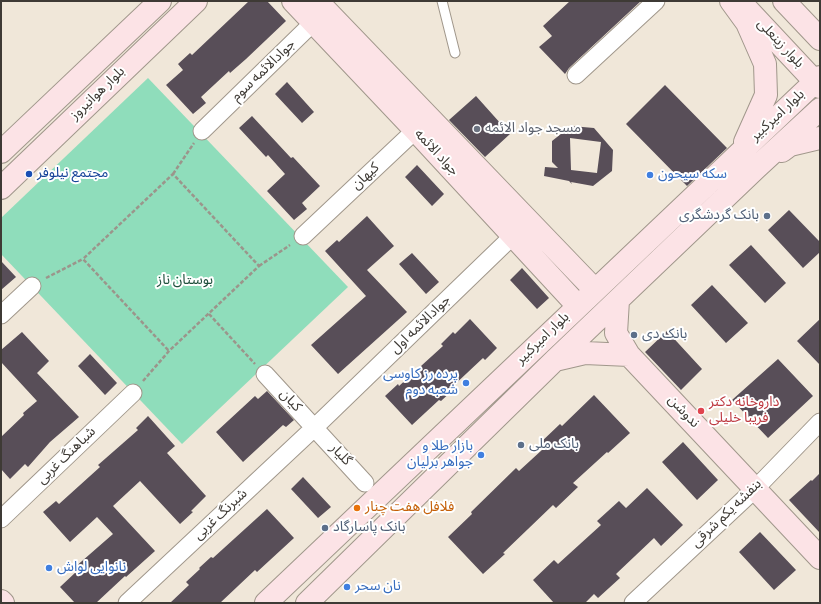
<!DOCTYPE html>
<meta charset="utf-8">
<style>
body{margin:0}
#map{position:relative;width:821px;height:604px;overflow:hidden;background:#f0e7d9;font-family:"Source Sans 3",sans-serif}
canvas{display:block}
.frame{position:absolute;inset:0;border:2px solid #3e3a35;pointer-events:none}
</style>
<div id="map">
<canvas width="821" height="604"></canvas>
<div class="frame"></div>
</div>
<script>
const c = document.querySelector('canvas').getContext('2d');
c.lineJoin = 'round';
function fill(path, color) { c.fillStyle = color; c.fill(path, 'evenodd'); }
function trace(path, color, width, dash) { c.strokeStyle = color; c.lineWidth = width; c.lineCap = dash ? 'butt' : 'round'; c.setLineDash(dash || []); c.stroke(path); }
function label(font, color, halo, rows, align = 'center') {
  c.font = font + ' "Source Sans 3","Noto Sans Arabic",sans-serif'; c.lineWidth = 4; c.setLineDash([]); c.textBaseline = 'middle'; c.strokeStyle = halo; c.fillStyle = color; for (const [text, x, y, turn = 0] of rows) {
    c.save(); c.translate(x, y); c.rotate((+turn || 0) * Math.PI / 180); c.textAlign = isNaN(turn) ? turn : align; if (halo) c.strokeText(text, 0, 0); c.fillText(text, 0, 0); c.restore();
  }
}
const green = new Path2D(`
 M148 78 348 287 182 444 1 254V218Z`);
const building = new Path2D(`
 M249 1H267L286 21 246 59 230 73 229 71 201 97 206 103 193 114 166 85 183 70 178 64 190 53 192 55Z
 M570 1H641L569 68 565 74 539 47 552 36 543 26Z
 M287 82 314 112 302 123 275 94Z
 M665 85 727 148 687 186 626 124Z
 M476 96 510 134 485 157 449 120Z
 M252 116 291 158 293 157 320 186 302 203 307 209 294 220 267 191 285 174 268 155 266 157 239 128Z
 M571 126 594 128 613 150 612 171 593 186 571 182 572 184 569 181 544 176 545 167 558 168 552 162V141ZM570 138 601 142 597 173 571 170Z
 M417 165 444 194 432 206 405 177Z
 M789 210 820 242V252L803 268 768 230Z
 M367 216 394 246 367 270 407 312 338 374 311 345 366 296 325 251 337 240 339 242Z
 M751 245 786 283 765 303 729 265Z
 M412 253 439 282 426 294 399 264Z
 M1 261 16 277 1 290Z
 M522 268 549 298 537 309 510 280Z
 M712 285 748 323 726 343 691 305Z
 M470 319 497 348 485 360 483 358 451 388 453 390 441 401 439 400 412 425 385 396 398 384 399 386 443 346 441 344 453 332 455 334Z
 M820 319V365L797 341Z
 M667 331 702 369 681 390 645 352Z
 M22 332 49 361 37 373 79 417 50 442 28 467 25 464 10 479 1 469V437L24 415 23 413 37 401 1 362V350Z
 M90 354 117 383 105 395 78 366Z
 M778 359 813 396 768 438 732 400Z
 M267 391 294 420 286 427 283 425 243 462 216 432 255 396 258 399Z
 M594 395 630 433 608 453 607 452 573 483 578 487 556 508 553 505 503 553 505 554 483 574 448 537 472 514 471 512 516 468 519 471 543 449 539 444 560 424 562 426Z
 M148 416 175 446 167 453 206 496 191 511 193 512 180 524 140 481 113 506 155 551 126 577 125 576 96 603H75L60 587 77 571 74 568 113 534 97 517 70 542 43 512 56 501 59 504 100 467 98 465 138 430 136 428Z
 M683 442 718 480 697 500 662 462Z
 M820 473V533L789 500 811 480 812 481Z
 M303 477 331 507 318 518 291 489Z
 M647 488 683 525 661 546 654 538 616 574 620 578 598 598 594 594 585 603H554L533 580 554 560 558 564 601 525 597 521 619 501 626 508Z
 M267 509 294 538 257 572 255 570 220 603H170L189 585 186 582 200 569 199 568 211 557 213 558Z
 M760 532 796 570 774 590 739 552Z`);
const path = new Path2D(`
 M173 174 194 143
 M259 266 290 245
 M46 278 83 259
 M209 314 255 364
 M143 381 169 351 259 266 173 174 83 259 169 351`);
const lane = new Path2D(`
 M442 1 455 53`);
const street = new Path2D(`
 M576 75 656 1
 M202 131 321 15
 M303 236 424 122
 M1 315 32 286
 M265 374 365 483
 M1 519 133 393
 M127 603 314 428 521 228
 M633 603 755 489 820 422`);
const secondary = new Path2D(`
 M293 1 416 131 578 306
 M317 1 595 290
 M731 1 747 23 765 64 766 95 745 142
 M784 1 820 39
 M747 9 820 87
 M782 151 790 145 820 138
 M1 152 160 1
 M1 188 196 1
 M618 300 616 333 629 355 820 558
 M555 360 585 353 629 355
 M1 601 3 603
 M266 603 820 77
 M307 603 555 360 756 168 820 109`);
const markers = [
 [477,129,4,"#6b7280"],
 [29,174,4,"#1a4fb4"],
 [650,175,4,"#3f7fe0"],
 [767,216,4,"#5c6f8a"],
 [634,335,4,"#5c6f8a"],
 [466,383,4,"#3f7fe0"],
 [701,411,4,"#e0444e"],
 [521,445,4,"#5c6f8a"],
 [481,455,4,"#3f7fe0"],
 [357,508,4,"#e8710a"],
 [325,528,4,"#5c6f8a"],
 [49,568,4,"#3f7fe0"],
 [347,587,4,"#3f7fe0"]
];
const streetNames = [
 ["بلوار زینعلی",780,44,47],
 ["جوادالائمه سوم",264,71,-44],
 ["بلوار هوانیروز",98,94,-44],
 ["بلوار امیرکبیر",778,116,-43],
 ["جواد الائمه",436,153,47],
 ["کیهان",366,177,-43],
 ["جوادالائمه اول",421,325,-44],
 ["بلوار امیرکبیر",543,339,-44],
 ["کیان",290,401,47],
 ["ندوشن",683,412,47],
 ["گلیار",340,455,47],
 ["شباهنگ غربی",67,456,-44],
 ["بنفشه یکم شرقی",727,514,-44],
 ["شبرنگ غربی",221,515,-43]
];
const worshipNames = [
 ["مسجد جواد الائمه",485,129]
];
const transitNames = [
 ["مجتمع نیلوفر",37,174]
];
const shopNames = [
 ["سکه سیحون",658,175],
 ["پرده رز کاوسی",458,375,"right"],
 ["شعبه دوم",458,391,"right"],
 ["بازار طلا و",473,447,"right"],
 ["جواهر برلیان",473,463,"right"],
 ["نانوایی لواش",57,568],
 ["نان سحر",355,587]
];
const serviceNames = [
 ["بانک گردشگری",759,216,"right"],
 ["بانک دی",642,335],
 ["بانک ملی",529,445],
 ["بانک پاسارگاد",333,528]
];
const parkNames = [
 ["بوستان ناز",185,281]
];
const healthNames = [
 ["داروخانه دکتر",709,403],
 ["فریبا خلیلی",709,419]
];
const foodNames = [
 ["فلافل هفت چنار",365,508]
];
fill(green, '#8fddbb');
fill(building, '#584e58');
trace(lane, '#a0978b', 11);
trace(street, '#a0978b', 19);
trace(secondary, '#a0978b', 24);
trace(path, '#9b958b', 2.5, [4, 2]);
trace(lane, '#fff', 9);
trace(street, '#fff', 17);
trace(secondary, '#fce3e6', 22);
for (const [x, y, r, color] of markers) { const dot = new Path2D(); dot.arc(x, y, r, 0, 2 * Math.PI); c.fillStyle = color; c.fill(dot); trace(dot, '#fff', 1.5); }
label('14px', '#3e3a35', '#fff', streetNames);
label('14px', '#5b616d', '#fff', worshipNames, 'left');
label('14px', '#164399', '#fff', transitNames, 'left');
label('14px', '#366cbe', '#fff', shopNames, 'left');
label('14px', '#4e5e75', '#fff', serviceNames, 'left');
label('14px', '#1d4e3b', '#fff', parkNames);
label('14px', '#be3a42', '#fff', healthNames, 'left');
label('14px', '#c56008', '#fff', foodNames, 'left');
</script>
